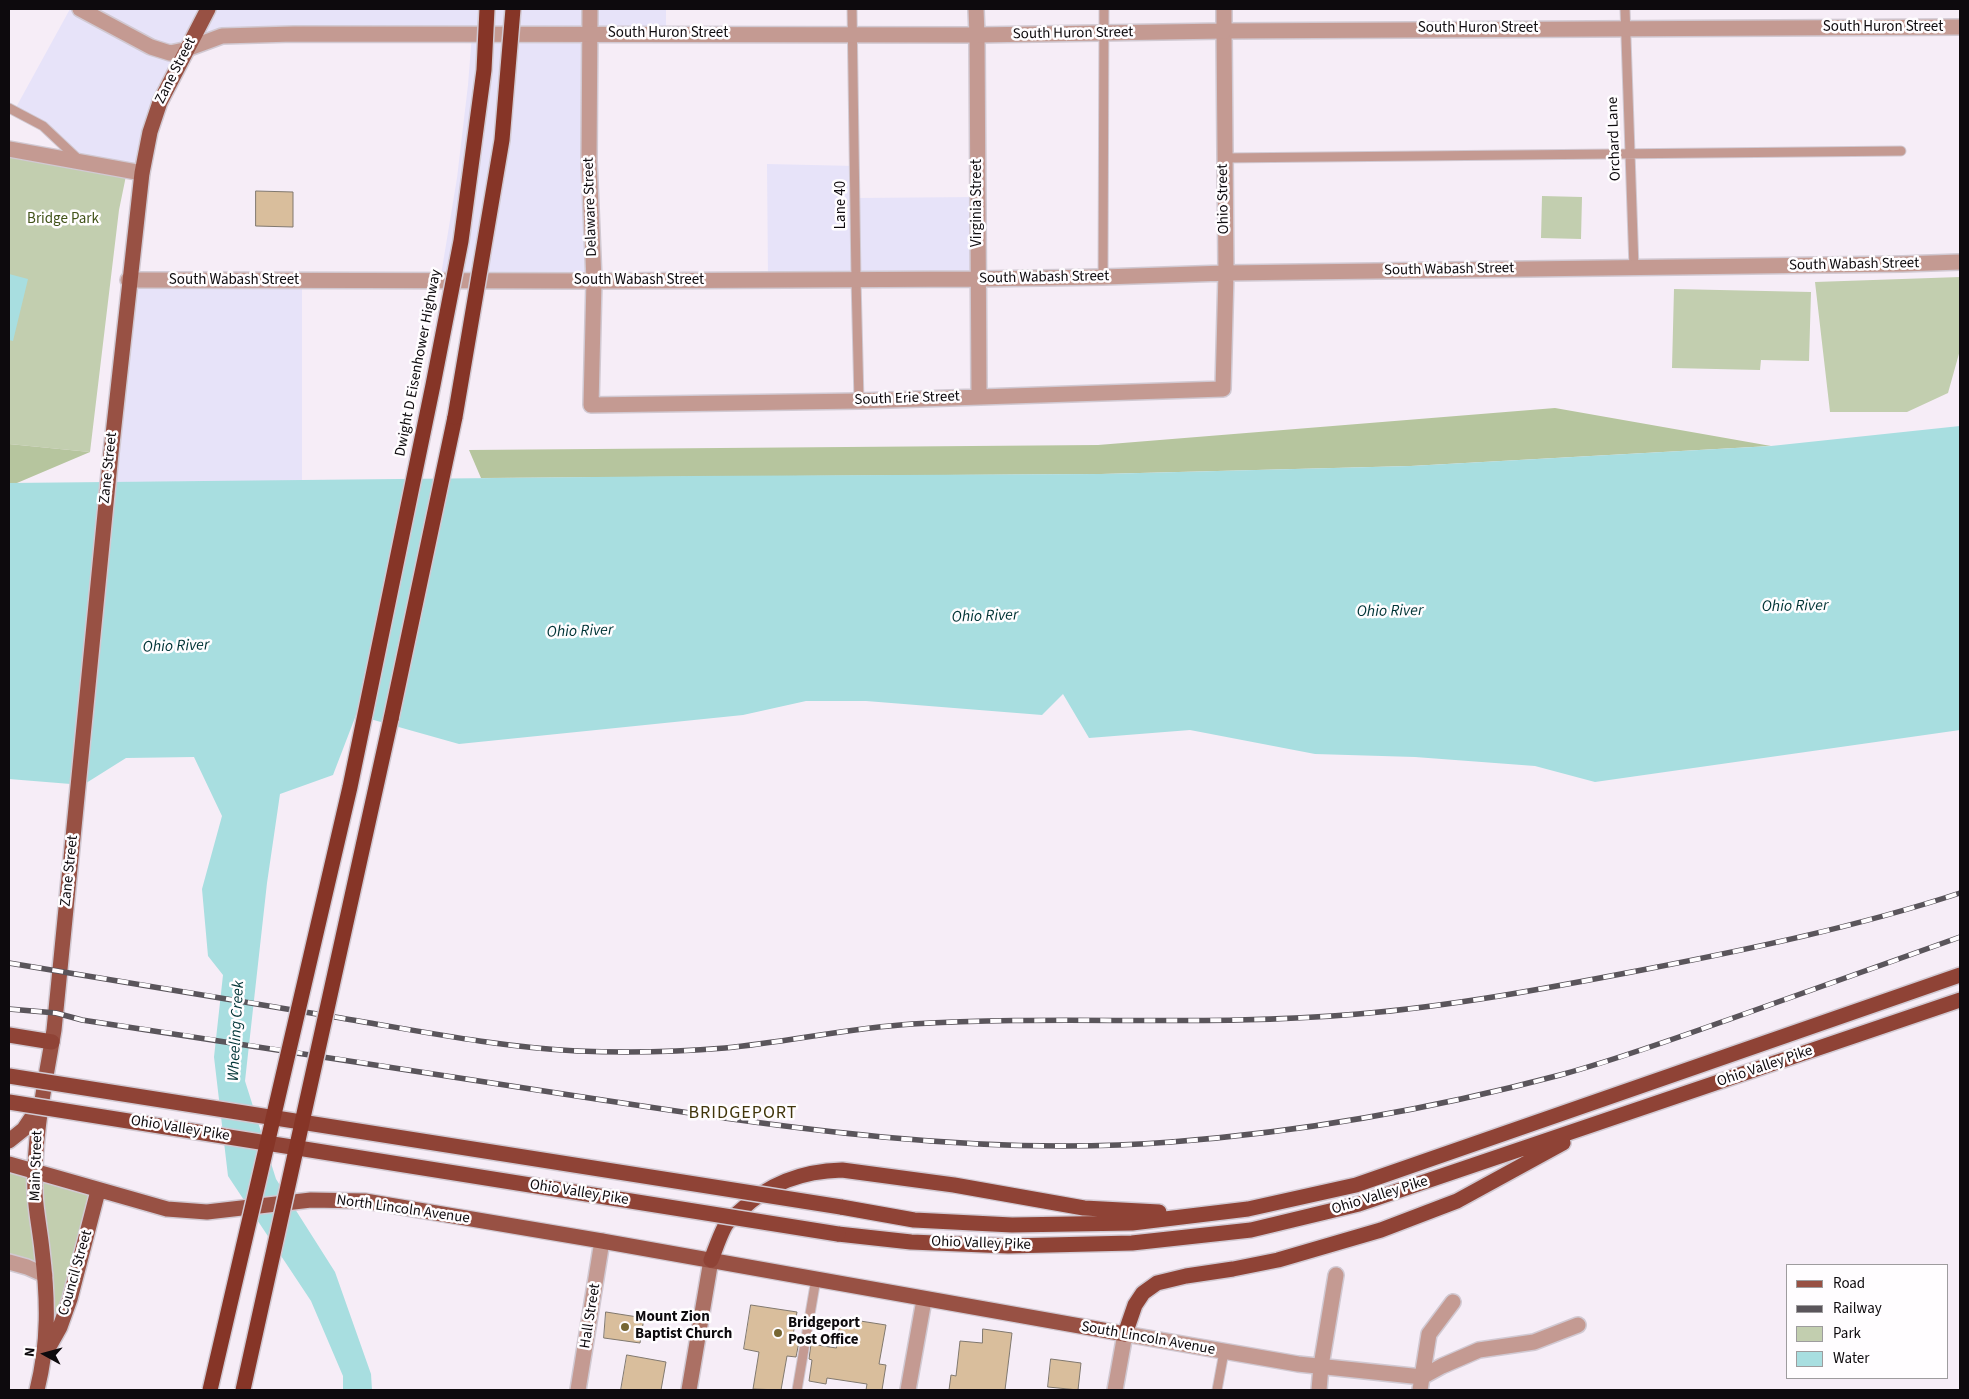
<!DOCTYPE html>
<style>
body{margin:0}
#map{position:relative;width:1969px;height:1399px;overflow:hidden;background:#f6edf7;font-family:"Source Sans 3",sans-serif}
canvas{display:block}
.frame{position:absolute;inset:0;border:10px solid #0d0a0d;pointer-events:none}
.legend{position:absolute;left:1786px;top:1264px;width:162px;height:115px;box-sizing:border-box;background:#fffdff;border:1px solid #9e9c9e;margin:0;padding:6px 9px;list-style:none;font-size:15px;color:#0d0a0d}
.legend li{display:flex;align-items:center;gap:10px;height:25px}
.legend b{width:25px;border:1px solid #9e9c9e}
.north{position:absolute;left:20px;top:1329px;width:50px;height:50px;-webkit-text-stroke:4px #fffdff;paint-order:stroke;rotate:277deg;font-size:14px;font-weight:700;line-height:20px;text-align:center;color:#0d0a0d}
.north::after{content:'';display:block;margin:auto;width:18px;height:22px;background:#0d0a0d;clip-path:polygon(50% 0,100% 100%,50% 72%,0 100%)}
</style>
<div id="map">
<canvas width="1969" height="1399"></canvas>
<div class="frame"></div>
<ul class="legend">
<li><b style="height:6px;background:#985144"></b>Road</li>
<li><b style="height:6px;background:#5a555b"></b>Railway</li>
<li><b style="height:14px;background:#c2ceaf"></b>Park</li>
<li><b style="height:14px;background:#a8dee0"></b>Water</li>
</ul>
<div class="north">N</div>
</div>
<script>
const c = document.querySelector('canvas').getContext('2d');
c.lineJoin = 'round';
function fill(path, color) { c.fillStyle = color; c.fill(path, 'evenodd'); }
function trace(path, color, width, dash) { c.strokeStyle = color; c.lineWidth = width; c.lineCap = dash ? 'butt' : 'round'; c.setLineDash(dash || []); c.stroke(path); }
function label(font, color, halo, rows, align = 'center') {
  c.font = font + ' "Source Sans 3",sans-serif'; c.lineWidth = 5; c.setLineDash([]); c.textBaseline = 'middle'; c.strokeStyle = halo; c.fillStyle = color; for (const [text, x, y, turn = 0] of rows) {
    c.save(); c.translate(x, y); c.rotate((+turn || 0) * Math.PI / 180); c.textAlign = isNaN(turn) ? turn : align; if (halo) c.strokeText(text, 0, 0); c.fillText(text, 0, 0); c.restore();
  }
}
const commercial = new Path2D(`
 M70 9H666V34H590L594 281H440L457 178 468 85 472 34 231 35 188 49 142 173 81 162 43 126 14 111Z
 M767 164 856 166V198L978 197 979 279 768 280Z
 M128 280 302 281V481L110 482Z`);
const green = new Path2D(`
 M9 149 127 171 119 210 90 452 9 444Z
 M1542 196 1582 197 1581 239 1541 238Z
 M1960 277V350L1948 393 1907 412H1830L1815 282Z
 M1674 289 1811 292 1809 361 1761 360 1760 370 1672 368Z
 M9 1164 98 1191 53 1343 45 1275 9 1262Z`);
const forest = new Path2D(`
 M1555 408 1771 446 1411 466 1101 474 481 478 469 450 1098 445Z
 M9 444 90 452 17 483H9Z`);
const water = new Path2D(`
 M9 274 28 279 13 341 9 340Z
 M1960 426V730L1595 782 1535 766 1415 757 1315 754 1190 730 1089 738 1063 694 1042 715 866 701H806L743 715 459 744 356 715 333 775 280 794 267 883 245 1081 276 1179 335 1272 371 1374 372 1390H343V1376L311 1301 228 1176 214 1057 223 975 208 956 202 889 222 816 194 757 126 758 83 785 9 779V483L692 476 1101 474 1411 466 1771 446Z`);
const building = new Path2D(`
 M256 191 293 192V227L256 226Z
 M751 1305 797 1312 792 1341 799 1342 796 1357 787 1356 781 1390 753 1389 759 1352 744 1349Z
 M606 1312 644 1318 640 1343 604 1338Z
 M841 1318 886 1325 879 1364 886 1365 882 1390H866L867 1384 827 1378 826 1384 809 1381 812 1360 809 1359 811 1344 836 1348Z
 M983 1329 1012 1333 1005 1390H949L951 1375 956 1376 960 1341 982 1343Z
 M627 1355 666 1362 661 1390H621Z
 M1051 1359 1081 1363 1078 1390 1048 1387Z`);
const service = new Path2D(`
 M852 9 856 279 859 401
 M1625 9 1634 268
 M9 108 43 126 78 159
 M1224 158 1901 151
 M1103 277 1104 9
 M797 1390 816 1279
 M1217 1390 1224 1352`);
const minor = new Path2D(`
 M590 9 589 160 594 281 591 405 859 401 1223 389 1226 273 1224 31 1960 27
 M977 35 979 396
 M9 149 142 173
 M128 280 594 281 979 279 1103 277 1226 273 1902 264 1960 262
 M9 1262 27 1267 45 1275
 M1125 1334 1298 1364 1422 1377 1442 1366 1479 1350 1534 1342 1578 1325
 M578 1390 602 1241
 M1319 1390 1321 1366 1336 1275
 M1420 1390 1429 1334 1453 1302`);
const tertiary = new Path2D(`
 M80 9 151 47 170 53 184 50 222 36 294 34 977 35 1224 31V9
 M976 9 977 35
 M908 1390 924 1300
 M1115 1390 1125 1334`);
const secondary = new Path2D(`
 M689 1390 711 1260`);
const primary = new Path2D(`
 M9 1141 24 1129 38 1108
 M9 1164 167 1209 207 1212 311 1200 365 1201 602 1241 1125 1334
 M46 1352 60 1327 70 1299 98 1191
 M37 1390C49 1342 48 1299 42 1250 40 1231 36 1212 35 1193 33 1138 45 1084 54 1030L111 453 142 173 150 132 160 102 208 9`);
const trunk = new Path2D(`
 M9 1035 52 1042
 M841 1207 914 1220 1012 1225 1132 1223 1248 1209 1356 1185 1960 975
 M838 1234 911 1242 1008 1246 1132 1243 1251 1230 1359 1204 1960 1000
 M711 1260C715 1250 719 1238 724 1228 727 1221 735 1216 740 1211 769 1183 802 1171 842 1170L954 1185 1084 1208 1159 1212
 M1125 1334 1135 1305 1143 1293 1157 1283 1186 1276 1233 1269 1278 1260 1381 1230 1457 1201 1563 1143`);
const motorway = new Path2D(`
 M391 719 455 417`);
const rail = new Path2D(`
 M9 963C119 981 230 999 341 1018 419 1031 498 1047 577 1051 626 1053 676 1052 725 1048 788 1042 849 1028 912 1024 1061 1015 1210 1027 1358 1014 1454 1006 1548 988 1642 970 1750 949 1856 927 1960 893
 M9 1009 56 1013 82 1020C254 1045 425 1073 596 1099 787 1128 978 1157 1171 1142 1302 1132 1432 1109 1560 1075 1619 1059 1676 1038 1733 1018 1809 991 1885 964 1960 937`);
const trunkBridge = new Path2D(`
 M9 1076 841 1207
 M9 1102 838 1234`);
const motorwayBridge = new Path2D(`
 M455 417 502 140 513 9
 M210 1390 350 787 433 385 461 241 484 70 487 9
 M243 1390 391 719`);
const markers = [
 [625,1327,5,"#766633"],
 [778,1333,5,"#766633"]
];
const streetNames = [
 ["South Huron Street",1883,28],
 ["South Huron Street",1478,29],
 ["South Huron Street",668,34],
 ["South Huron Street",1073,34,-1],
 ["Zane Street",176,71,-63],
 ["Orchard Lane",1615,139,-92],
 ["Ohio Street",1224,199,-91],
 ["Virginia Street",978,203,-90],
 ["Lane 40",842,205,-90],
 ["Delaware Street",591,207,-92],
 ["South Wabash Street",1854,265,-1],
 ["South Wabash Street",1449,270,-1],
 ["South Wabash Street",1044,278,-1],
 ["South Wabash Street",234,281],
 ["South Wabash Street",639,281],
 ["Dwight D Eisenhower Highway",419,363,-79],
 ["South Erie Street",907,399,-2],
 ["Zane Street",109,468,-84],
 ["Zane Street",70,871,-84],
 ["Ohio Valley Pike",1765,1067,-19],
 ["Ohio Valley Pike",180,1129,9],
 ["Main Street",37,1166,-88],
 ["Ohio Valley Pike",579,1193,9],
 ["Ohio Valley Pike",1380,1196,-17],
 ["North Lincoln Avenue",403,1210,8],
 ["Ohio Valley Pike",981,1244,2],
 ["Council Street",76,1273,-74],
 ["Hall Street",591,1316,-81],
 ["South Lincoln Avenue",1148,1339,10]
];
const parkNames = [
 ["Bridge Park",63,220]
];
const poiNames = [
 ["Mount Zion",635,1318],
 ["Baptist Church",635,1335],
 ["Bridgeport",788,1324],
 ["Post Office",788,1341]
];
const waterNames = [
 ["Ohio River",1795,607,-1],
 ["Ohio River",1390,612,-1],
 ["Ohio River",985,617,-2],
 ["Ohio River",580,632,-2],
 ["Ohio River",176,647,-2],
 ["Wheeling Creek",237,1031,-87]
];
const quarterNames = [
 ["BRIDGEPORT",743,1114]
];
fill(commercial, '#e7e3f9');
fill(green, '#c2ceaf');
fill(forest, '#b6c59e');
fill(water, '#a8dee0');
fill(building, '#d9be9c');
trace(building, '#80786e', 1);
trace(service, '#d1c9d2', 11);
trace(minor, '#d1c9d2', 18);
trace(tertiary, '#d1c9d2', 18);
trace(secondary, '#d1c9d2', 18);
trace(primary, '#d1c9d2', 18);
trace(trunk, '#d1c9d2', 18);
trace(motorway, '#d1c9d2', 18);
trace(service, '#c49a92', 9);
trace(minor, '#c49a92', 15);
trace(tertiary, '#c49a92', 15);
trace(secondary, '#ab7064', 15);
trace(primary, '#985144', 15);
trace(trunk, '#8f4336', 15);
trace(motorway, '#863527', 15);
trace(rail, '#5a555b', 5.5);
trace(rail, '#fffdff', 4, [11]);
trace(trunkBridge, '#d1c9d2', 18, []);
trace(motorwayBridge, '#d1c9d2', 18, []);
trace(trunkBridge, '#8f4336', 15);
trace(motorwayBridge, '#863527', 15);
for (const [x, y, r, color] of markers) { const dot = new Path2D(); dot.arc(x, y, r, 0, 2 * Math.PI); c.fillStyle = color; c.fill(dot); trace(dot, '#fffdff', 2); }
label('15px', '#0d0a0d', '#fffdff', streetNames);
label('15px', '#415319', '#fffdff', parkNames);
label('bold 15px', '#0d0a0d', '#fffdff', poiNames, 'left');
label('italic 16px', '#003436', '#fffdff', waterNames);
c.letterSpacing = '1px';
label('18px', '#41350b', '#fffdff', quarterNames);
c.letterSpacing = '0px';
</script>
